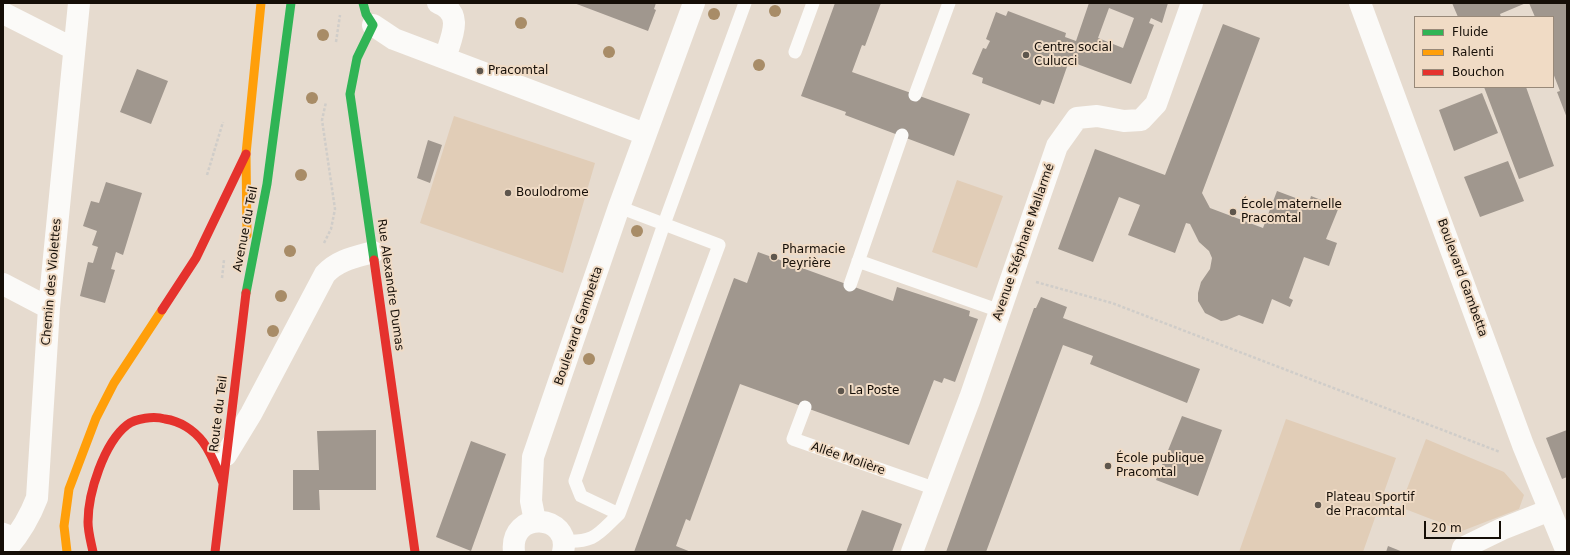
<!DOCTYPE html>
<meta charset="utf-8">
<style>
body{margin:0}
#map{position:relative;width:1570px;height:555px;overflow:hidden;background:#e6dbcf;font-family:"DejaVu Sans",sans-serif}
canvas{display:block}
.frame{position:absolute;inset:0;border:4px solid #150e07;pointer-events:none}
.legend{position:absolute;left:1414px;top:16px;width:140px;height:72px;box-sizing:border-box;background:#f0dbc5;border:1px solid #988979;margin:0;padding:5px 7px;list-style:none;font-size:12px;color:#150e07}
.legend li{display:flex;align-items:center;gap:8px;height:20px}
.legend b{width:20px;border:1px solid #988979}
.scale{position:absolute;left:1424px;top:521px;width:77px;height:18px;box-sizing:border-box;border:2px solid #150e07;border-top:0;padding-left:5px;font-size:12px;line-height:14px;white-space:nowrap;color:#150e07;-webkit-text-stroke:3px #f0dbc5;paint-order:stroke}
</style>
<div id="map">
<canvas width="1570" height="555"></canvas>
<div class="frame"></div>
<ul class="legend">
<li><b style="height:5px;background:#30b455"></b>Fluide</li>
<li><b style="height:5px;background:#ff9f0a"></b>Ralenti</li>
<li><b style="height:5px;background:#e5322d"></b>Bouchon</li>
</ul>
<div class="scale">20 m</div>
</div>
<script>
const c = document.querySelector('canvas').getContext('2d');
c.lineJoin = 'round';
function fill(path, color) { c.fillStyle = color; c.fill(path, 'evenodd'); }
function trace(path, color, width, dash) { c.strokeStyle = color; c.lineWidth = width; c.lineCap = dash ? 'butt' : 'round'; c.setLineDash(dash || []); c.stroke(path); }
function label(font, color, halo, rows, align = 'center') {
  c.font = font + ' "DejaVu Sans",sans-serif'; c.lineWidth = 4; c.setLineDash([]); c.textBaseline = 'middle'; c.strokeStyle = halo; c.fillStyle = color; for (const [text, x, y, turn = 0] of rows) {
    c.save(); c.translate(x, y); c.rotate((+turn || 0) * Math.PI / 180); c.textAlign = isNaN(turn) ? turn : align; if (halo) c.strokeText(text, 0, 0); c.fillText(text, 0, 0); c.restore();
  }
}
const green = new Path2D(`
 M454 116 595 163 563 273 420 223Z
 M957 180 1003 196 977 268 932 252Z
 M1286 419 1396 458 1363 552H1239Z
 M1426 439 1504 472 1524 495 1519 509 1462 531 1400 507Z`);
const building = new Path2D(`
 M574 3H656L654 9 656 10 648 31Z
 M835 3H881L865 46 862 45 852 72 970 114 954 156 845 115 846 112 801 96Z
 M1089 3H1168L1162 23 1151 18 1149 23 1154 25 1131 84 1069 61 1054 104 1042 100 1040 105 982 83 983 78 972 74 983 48 986 49 990 41 986 39 996 12 1006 16 1008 11 1066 33 1065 37 1076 41ZM1109 8 1134 18 1123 48 1098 38Z
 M1452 3H1526L1500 14 1501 17H1458Z
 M1529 3H1567V118L1557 92 1560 91 1553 73V17H1535Z
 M1223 24 1260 38 1202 193 1210 208 1263 228 1277 191 1309 203 1311 196 1339 207 1326 239 1337 243 1329 266 1304 257 1289 298 1293 300 1290 307 1272 299 1263 324 1239 315 1227 320 1221 321 1205 313 1198 301V293L1201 282 1210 269 1212 258 1209 251 1199 242 1190 224 1186 223 1175 253 1128 235 1140 205 1119 197 1093 262 1058 249 1095 149 1165 175Z
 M137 69 168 81 151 124 120 112Z
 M1484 87H1526L1554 166 1519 179Z
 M1482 93 1498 133 1454 151 1439 110Z
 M428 140 442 145 430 183 417 178Z
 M1508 161 1524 201 1480 217 1464 177Z
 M106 182 142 193 123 255 116 252 111 269 115 270 105 303 80 296 88 262 93 263 98 247 92 245 97 231 83 226 91 201 99 203Z
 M758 252 893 301 897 287 970 311 969 316 978 319 955 382 944 378 942 383 934 380 909 445 740 384 690 521 686 519 676 546 691 552H634L734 278 747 283Z
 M1041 297 1067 307 1063 318 1200 369 1187 403 1090 364 1093 356 1063 345 986 552H946L1034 308H1036Z
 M1182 416 1222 430 1198 496 1156 480Z
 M376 430V490H319L320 510H293V470H319L317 431Z
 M1567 430V477L1562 479 1546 438Z
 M471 441 506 454 471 551 436 537Z
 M862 510 902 524 892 552H846Z
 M1388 546 1403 552H1386Z`);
const path = new Path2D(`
 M336 42 340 15
 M207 175 223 122
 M324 243 331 229 335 209 322 120 326 102
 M222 278 224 260
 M1036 282 1112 303 1500 452`);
const lane = new Path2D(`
 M795 52 813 3
 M915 95 949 3
 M858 261 1000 311
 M850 285 902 135
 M805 407 793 439 936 489
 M619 514 581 496 575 481 664 224 745 3
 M3 529 19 535
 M563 541C595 543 598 534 619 514L719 245 619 207`);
const street = new Path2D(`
 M438 3C465 13 451 38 445 58
 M1360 3 1523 445 1567 552
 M3 13 74 49
 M373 25 394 39 645 134
 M3 284 49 308
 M226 455 251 414 325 274C338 260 355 257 373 252
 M535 521 531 501 533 457 619 207 694 3
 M4 552C19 535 29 519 37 498L49 308 79 3
 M514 552C509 509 572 514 563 552
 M912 552 970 398 1057 146 1077 118 1097 116 1124 121 1141 120 1156 104 1192 3
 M1462 552 1463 548 1502 529 1550 510`);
const fast = new Path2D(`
 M363 3 366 14 373 25 357 58 350 94 374 260
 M246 293 267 184 291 3`);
const slow = new Path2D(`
 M247 235 246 154 261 3
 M67 552 64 526 69 489 96 418 114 383 162 310`);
const jam = new Path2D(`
 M374 260 415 552
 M162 310 196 258 246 154
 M93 552C91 542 88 532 88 522 88 493 104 443 127 425 136 418 154 416 165 419 180 421 194 430 203 442 212 454 217 469 223 483
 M215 552 246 293`);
const trees = [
 [775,11],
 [714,14],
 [521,23],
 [323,35],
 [609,52],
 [759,65],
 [312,98],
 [301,175],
 [637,231],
 [290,251],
 [281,296],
 [273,331],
 [589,359]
];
const markers = [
 [1026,55,4,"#5e564d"],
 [480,71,4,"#5e564d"],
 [508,193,4,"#5e564d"],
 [1233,212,4,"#5e564d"],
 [774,257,4,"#5e564d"],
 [841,391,4,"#5e564d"],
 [1108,466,4,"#5e564d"],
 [1318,505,4,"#5e564d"]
];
const poiNames = [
 ["Centre social",1034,48],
 ["Culucci",1034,62],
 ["Pracomtal",488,71],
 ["Boulodrome",516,193],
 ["École maternelle",1241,205],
 ["Pracomtal",1241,219],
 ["Pharmacie",782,250],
 ["Peyrière",782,264],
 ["La Poste",849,391],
 ["École publique",1116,459],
 ["Pracomtal",1116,473],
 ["Plateau Sportif",1326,498],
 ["de Pracomtal",1326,512]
];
const streetNames = [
 ["Avenue du Teil",246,229,-79],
 ["Avenue Stéphane Mallarmé",1024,242,-71],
 ["Boulevard Gambetta",1462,278,70],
 ["Chemin des Violettes",52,282,-85],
 ["Rue Alexandre Dumas",390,285,82],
 ["Boulevard Gambetta",579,326,-71],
 ["Route du Teil",219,414,-83],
 ["Allée Molière",848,459,19]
];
fill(green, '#e1cdb7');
fill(building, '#a0978e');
trace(path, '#d0cdc9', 2.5, [3, 2]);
trace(lane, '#fbfaf8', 13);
trace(street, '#fbfaf8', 22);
trace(fast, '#30b455', 9);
trace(slow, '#ff9f0a', 9);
trace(jam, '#e5322d', 9);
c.fillStyle = '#a88c67';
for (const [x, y] of trees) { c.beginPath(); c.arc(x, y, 6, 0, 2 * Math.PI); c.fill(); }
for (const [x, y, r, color] of markers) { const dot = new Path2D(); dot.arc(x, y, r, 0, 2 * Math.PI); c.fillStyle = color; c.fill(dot); trace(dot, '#f0dbc5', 1.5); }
label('12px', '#150e07', '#f0dbc5', poiNames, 'left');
label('12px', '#150e07', '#f0dbc5', streetNames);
</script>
